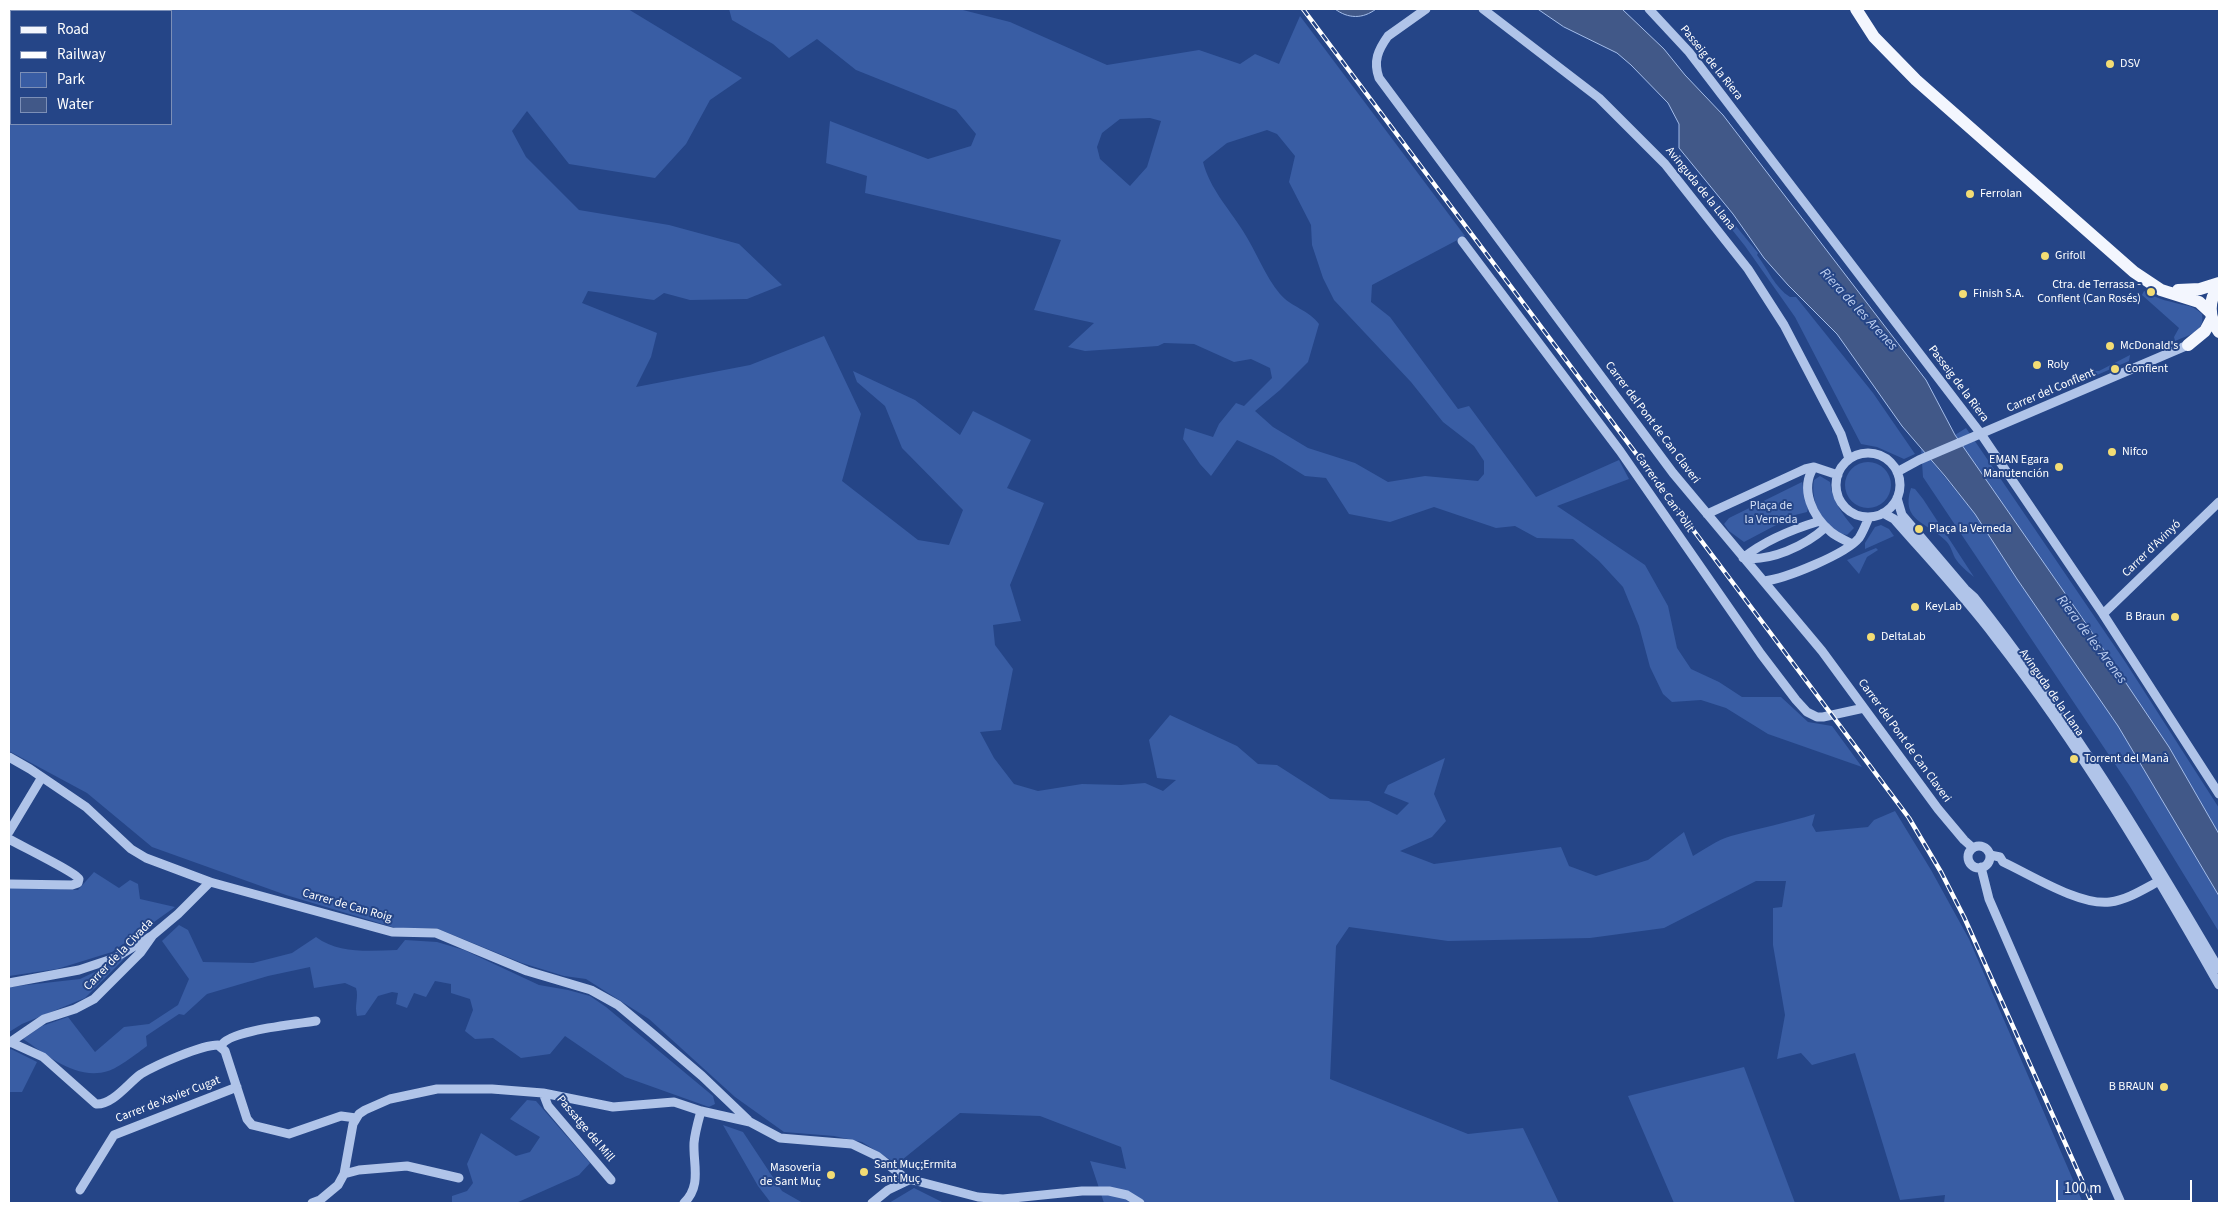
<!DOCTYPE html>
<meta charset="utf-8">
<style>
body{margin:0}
#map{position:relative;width:2228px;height:1212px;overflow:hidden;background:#254587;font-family:"Source Sans 3",sans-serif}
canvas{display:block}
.frame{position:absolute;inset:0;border:10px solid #fff;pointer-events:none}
.legend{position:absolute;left:10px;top:10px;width:162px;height:115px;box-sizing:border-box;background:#254587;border:1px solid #7c8fb7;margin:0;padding:6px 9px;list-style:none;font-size:15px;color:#fff}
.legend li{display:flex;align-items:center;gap:10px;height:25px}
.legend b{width:25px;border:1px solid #7c8fb7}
.scale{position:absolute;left:2056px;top:1180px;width:136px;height:22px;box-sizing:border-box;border:2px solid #fff;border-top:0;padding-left:6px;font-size:15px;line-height:18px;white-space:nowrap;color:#fff;-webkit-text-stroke:4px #254587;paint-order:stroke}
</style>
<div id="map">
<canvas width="2228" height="1212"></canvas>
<div class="frame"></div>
<ul class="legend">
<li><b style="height:6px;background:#f3f6fe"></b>Road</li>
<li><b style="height:6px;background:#fff"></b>Railway</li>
<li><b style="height:14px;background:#395da4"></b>Park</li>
<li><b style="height:14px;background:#415888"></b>Water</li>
</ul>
<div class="scale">100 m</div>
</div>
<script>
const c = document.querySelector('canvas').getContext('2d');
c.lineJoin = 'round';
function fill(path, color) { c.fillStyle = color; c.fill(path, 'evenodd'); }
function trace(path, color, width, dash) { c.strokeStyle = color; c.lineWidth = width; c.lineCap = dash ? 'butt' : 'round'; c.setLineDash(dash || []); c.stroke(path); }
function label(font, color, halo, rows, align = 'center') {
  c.font = font + ' "Source Sans 3",sans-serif'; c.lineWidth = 4; c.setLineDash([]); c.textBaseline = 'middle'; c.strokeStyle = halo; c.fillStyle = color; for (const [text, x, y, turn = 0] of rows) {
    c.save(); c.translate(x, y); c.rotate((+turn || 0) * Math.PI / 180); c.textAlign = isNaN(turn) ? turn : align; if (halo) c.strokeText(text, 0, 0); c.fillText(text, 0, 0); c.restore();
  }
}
const green = new Path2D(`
 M9 9H628L742 78 710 100 686 144 655 178 569 164 527 111 512 131 526 157 579 210 669 225 739 244 782 285 747 299 690 300 664 293 654 300 588 291 582 303 657 333 651 357 636 387 750 365 824 336 861 414 842 481 918 540 949 545 963 510 902 448 885 406 857 382 853 371 915 400 960 435 973 411 1031 440 1007 488 1044 503 1010 585 1021 621 993 625 995 645 1013 669 1001 730 980 732 994 758 1014 784 1038 791 1082 784 1121 785 1145 783 1163 791 1176 780 1157 778 1149 740 1170 715 1237 746 1258 764 1277 765 1330 799 1369 801 1397 815 1409 803 1384 793 1388 785 1445 758 1434 794 1446 821 1432 837 1400 851 1434 864 1561 847 1569 866 1596 876 1648 860 1684 832 1693 856C1705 849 1717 840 1731 836 1759 828 1787 823 1815 814L1812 825 1816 832 1868 827 1874 820 1895 811 1931 870 1969 939 2083 1203H1944L1945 1195 1900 1200 1855 1053 1812 1065 1801 1053 1777 1059 1785 1015 1773 945V908L1782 907 1786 881H1756L1664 928 1590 938 1448 941 1349 927 1336 946 1330 1079 1468 1134 1523 1128 1559 1203H1104L1090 1161 1126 1169 1121 1147 1040 1116 960 1113 897 1164 862 1142 834 1136 784 1132 735 1097 649 1019 586 979 564 976 522 963 436 928 399 929 286 895 152 847 87 793 9 751ZM11 11H171V124H11Z
 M729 9H959L1010 22 1107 65 1199 50 1240 64 1255 54 1279 64 1300 16 1465 236 1372 285 1371 302 1390 317 1458 409 1469 406 1536 497 1619 460 1629 479 1557 506 1645 565 1668 606 1677 648 1691 669 1719 682 1742 697H1781L1808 722 1832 726 1862 767 1768 734 1726 708 1701 700 1672 702 1663 694 1650 667 1639 626 1623 587 1599 561 1573 539 1537 538 1515 526 1496 528 1434 507 1390 522 1349 514 1326 478 1305 476 1273 456 1237 440 1211 476 1200 464 1183 439 1185 428 1213 437 1219 424 1236 403 1244 406 1272 378 1270 368 1251 359 1234 362 1194 344 1164 343 1158 346 1085 351 1068 347 1094 323 1034 310 1061 240 865 193 867 176 826 163 830 121 928 159 971 146 976 134 956 110 856 70 817 39 789 58 773 44 732 20ZM1150 118 1161 121 1147 167 1130 186 1100 159 1097 147 1102 133 1120 119ZM1267 130 1277 134 1295 156 1289 182 1311 225 1312 245 1323 278 1334 300 1411 382 1443 422 1474 446 1484 461V474L1478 481 1425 476 1388 482 1355 463 1308 448 1273 427 1255 411 1280 390 1308 362 1319 324C1309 310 1291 307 1280 294 1265 276 1256 251 1243 231 1228 207 1210 189 1203 162L1227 143Z
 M1675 158H1680L1758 253 1757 255C1768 269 1775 288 1790 297H1796L1873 393 1915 454 1904 459 1877 447 1861 444 1795 317 1745 246Z
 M2144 291C2153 296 2162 300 2172 302 2184 306 2192 304 2202 314 2205 332 2189 335 2175 341L2174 337 2179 328 2142 295Z
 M2130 355 2129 361 2097 375 2095 371H2099Z
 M1966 428 2126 663 2219 808V834L2168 747 2087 625 1955 435Z
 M1921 448 1975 514 2017 579 2118 726 2219 896V932L2129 785 1923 477Z
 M1845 485a23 23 0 1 1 46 0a23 23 0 1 1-46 0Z
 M1820 476 1830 482C1832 500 1842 514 1854 528L1847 535C1823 532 1810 501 1814 480Z
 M1802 482 1808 508 1807 512 1795 515 1744 542 1729 531 1724 524 1729 518Z
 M1911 488 1915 489 1923 499 1974 577C1968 572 1959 565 1955 558 1952 552 1951 546 1946 541 1928 522 1900 522 1911 488Z
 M1881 525 1889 529 1894 536 1865 549V543L1875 527Z
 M1876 548 1878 550 1867 557 1859 574 1847 560Z
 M94 872 119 888 130 880 138 884 140 899 175 907 112 952 57 969 9 976V886L78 890Z
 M179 925 188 930 203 962 253 963 292 953 316 937C339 954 369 951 397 950L405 940 437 942 464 950 539 985 568 990 590 996 606 1007 713 1096 715 1104 709 1107 625 1077 565 1036 550 1054 521 1058 493 1038 475 1039 465 1031 473 1010 470 999 451 993V984L435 981 426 997 414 993 407 1008 396 1004 398 993 392 992 378 996 365 1015 357 1016C354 1005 359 998 356 988L345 983 314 988 310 967 268 976 207 994 184 1015 179 1014 146 1036 147 1046C139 1052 117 1069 108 1071 77 1081 47 1055 23 1039L42 1026 68 1017 95 1052 124 1027 149 1024 178 1005 189 979 162 941Z
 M126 957 85 998 22 1024 9 1032V987L80 979Z
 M11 1049 37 1062 22 1092H9V1050Z
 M1744 1067 1795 1203H1674L1628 1096Z
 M527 1100 536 1101 590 1163 579 1175 516 1203H452V1196L467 1191 473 1183 467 1164 481 1133 516 1156 530 1152 540 1137 510 1119Z
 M723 1125 743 1132 782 1191 803 1203H771L758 1186Z
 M914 1188 944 1203H889Z`);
const water = new Path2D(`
 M1335 9H1376C1363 19 1348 19 1335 9Z
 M1538 9H1622L1664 49 1685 75 1723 115 1926 380 1955 435 2087 625 2169 747 2219 834V896L2118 726 2017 579 1975 514 1945 476 1902 426 1837 334 1788 285 1764 258 1733 214 1679 148V124L1668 103 1631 65 1617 53 1564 27Z`);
const minor = new Path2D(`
 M1426 9 1388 36C1378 50 1373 61 1379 78L1673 473 1822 651 1938 809 1964 840 1973 848
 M1483 9 1599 98 1665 164 1748 269 1784 325 1841 434 1849 459
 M1649 9 1689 52 1981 434 2103 614 2219 794
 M1462 241 1620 451 1761 654 1796 700 1807 712 1817 717H1823L1864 708
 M1836 485a32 32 0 1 1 64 0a32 32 0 1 1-64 0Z
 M1814 467C1799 489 1813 517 1831 532 1837 537 1845 540 1852 544
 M1897 472 1919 460 2188 345
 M1897 498 1902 515 1965 589 1974 597C2067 714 2144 841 2219 969
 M1883 513 1894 519C1928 558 1964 596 1995 637 2080 746 2151 865 2219 985
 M1707 514 1805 469 1814 467 1838 475
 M1820 521C1793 529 1764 541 1743 558 1770 562 1805 546 1826 527
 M1764 581C1785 579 1846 554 1859 538 1863 532 1866 524 1869 517
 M2103 614 2219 502
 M9 757 30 769 86 807 131 849 146 858 210 882 392 932 436 933 527 971 591 990 618 1005 654 1035 702 1076 748 1120
 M9 832 42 777
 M9 839C21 846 75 872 79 879L78 883 72 885 9 884
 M1968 857a11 11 0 1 1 22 0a11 11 0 1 1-22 0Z
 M1990 855 2000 857 2003 862C2031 875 2080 906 2110 902 2128 900 2147 887 2163 879
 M1981 867 1989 899 2121 1203
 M9 983 79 970 115 958 153 935
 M10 1042 43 1057 96 1104C113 1105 128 1083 141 1074 156 1065 201 1045 218 1045L225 1051 247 1119 252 1125 289 1134 341 1116 356 1118
 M9 1043 44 1019 75 1009 94 999 141 952 153 935 178 914 210 882
 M221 1046C228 1030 298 1024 316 1021
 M543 1093 548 1106 611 1180
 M344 1174 359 1170 407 1166 459 1178
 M80 1190 114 1135 237 1087
 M312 1203 320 1200 338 1185 344 1174 353 1124 359 1114 365 1110 390 1099 437 1089H492L543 1093 613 1107 674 1102 701 1111 750 1122 780 1138 852 1144 877 1156 905 1178 978 1197 1003 1199 1082 1191H1109L1127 1195 1140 1203
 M684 1203C702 1185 693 1165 694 1143 695 1132 698 1122 701 1111
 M872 1203 888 1190 909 1180`);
const major = new Path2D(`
 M1856 9 1874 37 1916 80 2134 272 2161 290 2199 302 2211 313
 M2219 286C2208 300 2208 317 2219 332
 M2178 290 2200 289 2219 283
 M2188 345 2205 331 2212 318`);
const rail = new Path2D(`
 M1303 9 1909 818 1941 872 1964 917 2092 1203`);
const markers = [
 [2110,64,5,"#f3dc74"],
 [1970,194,5,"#f3dc74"],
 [2045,256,5,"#f3dc74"],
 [2151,292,5,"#f3dc74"],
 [1963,294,5,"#f3dc74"],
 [2110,346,5,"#f3dc74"],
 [2037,365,5,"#f3dc74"],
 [2115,369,5,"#f3dc74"],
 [2112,452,5,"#f3dc74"],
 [2059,467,5,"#f3dc74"],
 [1919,529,5,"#f3dc74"],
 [1915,607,5,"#f3dc74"],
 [2175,617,5,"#f3dc74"],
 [1871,637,5,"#f3dc74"],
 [2074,759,5,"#f3dc74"],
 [2164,1087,5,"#f3dc74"],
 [864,1172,5,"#f3dc74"],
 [831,1175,5,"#f3dc74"]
];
const streetNames = [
 ["Passeig de la Riera",1711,63,51],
 ["Avinguda de la Llana",1700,189,51],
 ["Passeig de la Riera",1958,384,53],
 ["Carrer del Conflent",2051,391,-23],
 ["Carrer del Pont de Can Claveri",1652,423,53],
 ["Carrer de Can Pòlit",1664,493,55],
 ["Carrer d'Avinyó",2152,549,-44],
 ["Avinguda de la Llana",2051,693,55],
 ["Carrer del Pont de Can Claveri",1904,741,54],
 ["Carrer de Can Roig",347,906,16],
 ["Carrer de la Civada",119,955,-46],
 ["Carrer de Xavier Cugat",168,1100,-21],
 ["Passatge del Mill",585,1129,50]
];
const poiNames = [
 ["DSV",2120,64],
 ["Ferrolan",1980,194],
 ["Grifoll",2055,256],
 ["Ctra. de Terrassa -",2141,285,"right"],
 ["Conflent (Can Rosés)",2141,299,"right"],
 ["Finish S.A.",1973,294],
 ["McDonald's",2120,346],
 ["Roly",2047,365],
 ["Conflent",2125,369],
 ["Nifco",2122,452],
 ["EMAN Egara",2049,460,"right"],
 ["Manutención",2049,474,"right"],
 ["Plaça la Verneda",1929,529],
 ["KeyLab",1925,607],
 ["B Braun",2165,617,"right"],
 ["DeltaLab",1881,637],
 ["Torrent del Manà",2084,759],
 ["B BRAUN",2154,1087,"right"],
 ["Sant Muç;Ermita",874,1165],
 ["Sant Muç",874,1179],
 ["Masoveria",821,1168,"right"],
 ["de Sant Muç",821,1182,"right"]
];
const parkNames = [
 ["Plaça de",1771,506],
 ["la Verneda",1771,520]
];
const waterNames = [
 ["Riera de les Arenes",1858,310,47],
 ["Riera de les Arenes",2091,640,53]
];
fill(green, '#395da4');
fill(water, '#415888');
trace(water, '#a4bdea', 1);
trace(minor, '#b0c4e9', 9);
trace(major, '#f3f6fe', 12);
trace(rail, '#fff', 4.5);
trace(rail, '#254587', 2.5, [8]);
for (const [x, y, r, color] of markers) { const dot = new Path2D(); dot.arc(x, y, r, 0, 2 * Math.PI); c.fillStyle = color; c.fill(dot); trace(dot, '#254587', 2); }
label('12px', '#fff', '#254587', streetNames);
label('12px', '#fff', '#254587', poiNames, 'left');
label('12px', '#d4e0f7', '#254587', parkNames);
label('italic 14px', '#bccef0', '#254587', waterNames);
</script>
